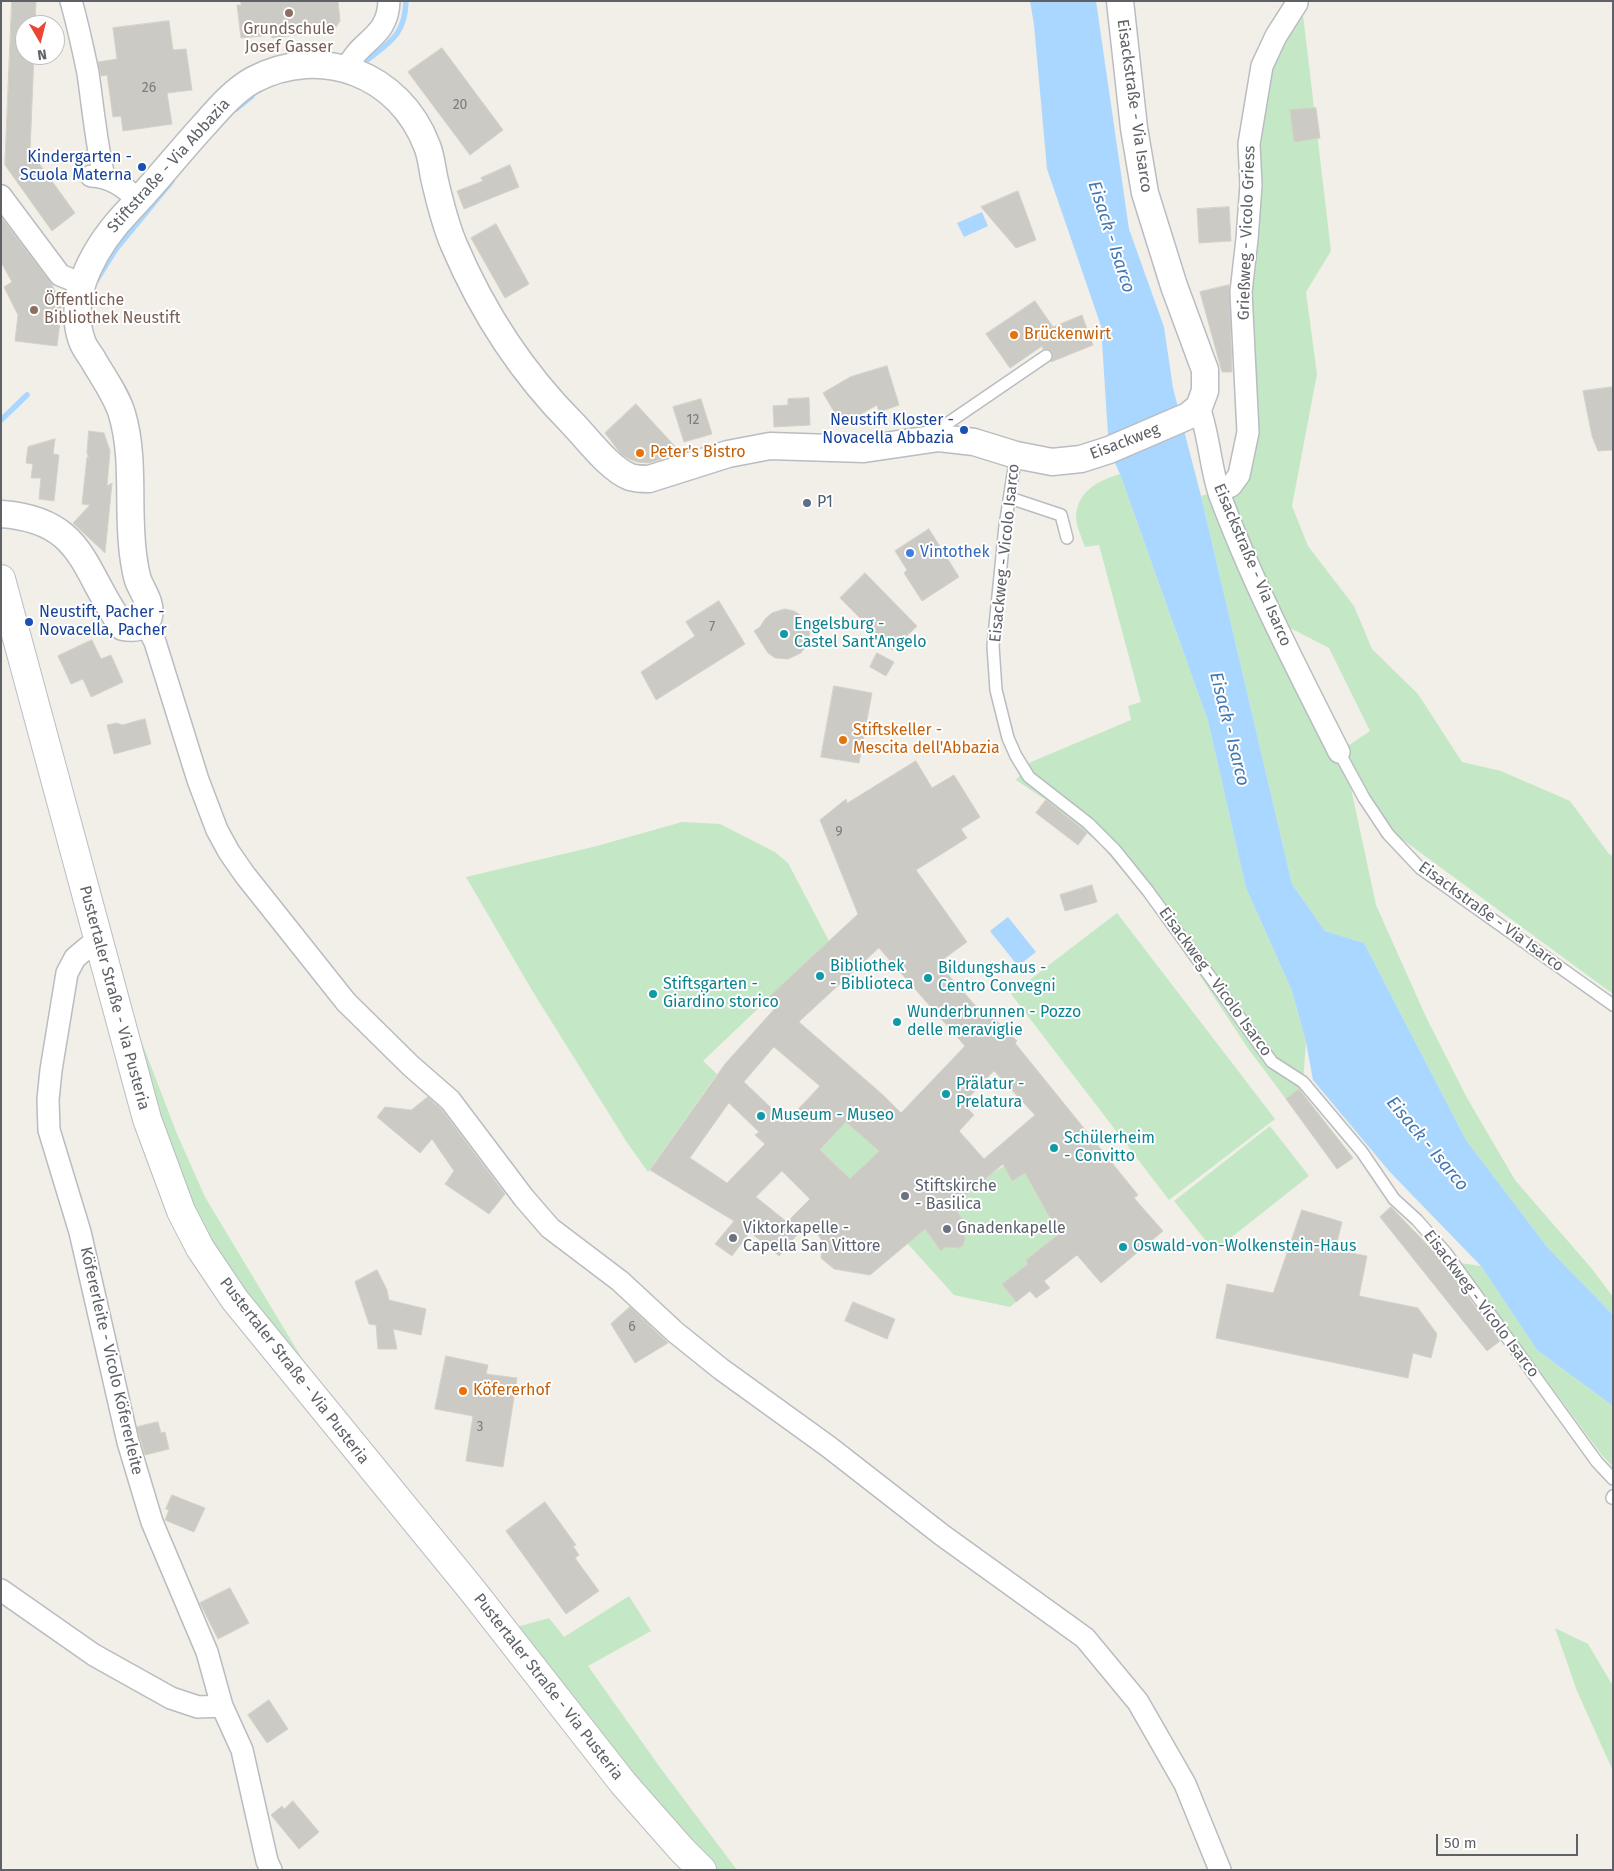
<!DOCTYPE html>
<meta charset="utf-8">
<style>
body{margin:0}
#map{position:relative;width:1614px;height:1871px;overflow:hidden;background:#f1efe7;font-family:"Fira Sans",sans-serif}
canvas{display:block}
.frame{position:absolute;inset:0;border:2px solid #5e6267;pointer-events:none}
.north{position:absolute;left:15px;top:15px;width:50px;height:50px;box-sizing:border-box;background:#fff;border:1px solid #bfc0c2;border-radius:50%;rotate:172deg;font-size:14px;font-weight:700;line-height:20px;text-align:center;color:#5e6267}
.north::after{content:'';display:block;margin:auto;width:18px;height:22px;background:#e94634;clip-path:polygon(50% 0,100% 100%,50% 72%,0 100%)}
.scale{position:absolute;left:1436px;top:1834px;width:142px;height:22px;box-sizing:border-box;border:2px solid #5e6267;border-top:0;padding-left:6px;font-size:15px;line-height:18px;white-space:nowrap;color:#5e6267;-webkit-text-stroke:4px #fff;paint-order:stroke}
</style>
<div id="map">
<canvas width="1614" height="1871"></canvas>
<div class="frame"></div>
<div class="north">N</div>
<div class="scale">50 m</div>
</div>
<script>
const context = document.querySelector('canvas').getContext('2d');
context.lineJoin = 'round';
function fill(path, color) {
  context.fillStyle = color;
  context.fill(path, 'evenodd');
}
function strokePath(path, color, width, dash) {
  context.strokeStyle = color;
  context.lineWidth = width;
  context.lineCap = dash ? 'butt' : 'round';
  context.setLineDash(dash || []);
  context.stroke(path);
}
function drawText(font, color, halo, rows, align = 'center') {
  context.font = font + ' "Fira Sans",sans-serif';
  context.lineWidth = 4;
  context.setLineDash([]);
  context.textBaseline = 'middle';
  context.strokeStyle = halo;
  context.fillStyle = color;
  for (const [text, x, y, turn = 0] of rows) {
    context.save();
    context.translate(x, y);
    context.rotate((+turn || 0) * Math.PI / 180);
    context.textAlign = isNaN(turn) ? turn : align;
    if (halo) context.strokeText(text, 0, 0);
    context.fillText(text, 0, 0);
    context.restore();
  }
}
fill(new Path2D(`
 M1303,15L1331,251L1306,292L1317,374L1292,506L1308,546L1354,606L1372,649L1418,694L1462,762L1501,771L1570,801L1609,854L1613,856V994L1395,834L1351,788L1376,905L1426,1017L1467,1098L1515,1180L1592,1269L1613,1297V1315L1548,1248L1466,1140L1364,943L1325,931L1292,884L1201,496L1219,491L1239,475L1251,185L1276,36ZM1271,618L1329,648L1370,731L1339,752Z
 M1120,474L1208,721L1246,888L1292,991L1306,1042L1303,1082L1299,1089L1286,1099L1247,1047L1197,971L1143,895L1099,843L1046,800L1016,780L1031,762L1131,720L1128,706L1141,702L1099,545L1085,547C1082,538 1076,526 1076,517C1077,491 1098,481 1120,474Z
 M682,822L720,824L775,852L788,863L829,941L703,1061L717,1074L648,1172L626,1141L533,992L466,877L593,847Z
 M1117,913L1275,1119L1169,1200L1011,994Z
 M105,946L177,1134L205,1197L321,1390L226,1269L190,1204L165,1144Z
 M846,1122L879,1151L850,1179L820,1150Z
 M1270,1126L1309,1176L1214,1251L1174,1201Z
 M1004,1166L1012,1181L1025,1173L1059,1234L1026,1260L1028,1264L1002,1284L1016,1302L1010,1307L954,1295L907,1243L925,1229L941,1251L947,1246L951,1248C961,1250 966,1243 963,1233L969,1228L953,1206L991,1174Z
 M1460,1263L1481,1266L1537,1350L1613,1406V1467L1601,1454Z
 M629,1596L651,1631L588,1666L659,1766L737,1870H714L687,1845L513,1628L549,1618L564,1637Z
 M1555,1628L1588,1644L1613,1686V1771L1577,1691Z`), '#c4e8c5');
fill(new Path2D(`
 M1030,1H1096L1129,229L1164,327L1173,388L1201,496L1292,884L1325,931L1364,943L1466,1140L1548,1248L1613,1315V1406L1537,1350L1481,1266L1389,1171L1313,1080L1306,1042L1292,991L1246,888L1208,721L1120,474L1109,450L1101,326L1047,169L1034,25Z
 M982,212L988,226L964,237L957,223Z
 M1008,917L1036,952L1018,966L990,931Z`), '#a9d7ff');
strokePath(new Path2D(`
 M362,64C388,43 405,37 406,1
 M236,109L252,96
 M96,281L116,249L172,181
 M1,420L27,395`), '#a9d7ff', 5.5);
const building = new Path2D(`
 M12,1H36L35,25H25V55H34L30,151L75,213L52,231L5,165Z
 M241,1H338L340,21L334,30L272,38L271,35L241,38L237,5H241Z
 M169,21L173,50L186,49L192,90L167,93L172,124L123,131L121,116L113,117L107,75L101,76L98,62L117,59L113,28Z
 M442,48L503,130L470,155L408,72Z
 M1316,108L1320,138L1294,142L1290,110Z
 M510,165L519,187L464,209L457,191L483,181L481,178Z
 M1018,191L1036,240L1016,248L981,207Z
 M1229,207L1231,241L1199,243L1197,209Z
 M1,217L51,283L62,305L57,346L15,341L18,315L4,287L12,282L1,262Z
 M496,224L529,284L505,298L471,238Z
 M1229,285L1232,372H1222L1200,292Z
 M1035,301L1053,327L1082,315L1093,345L1051,362L1053,356L1052,352L1049,349H1043L1042,346L1010,368L986,334Z
 M887,366L899,405L879,412L877,405L842,425L823,393L850,377Z
 M1613,387V450L1598,451L1592,436L1583,391Z
 M809,398L810,425L774,427L773,406L788,405V399Z
 M701,399L712,434L684,442L673,407Z
 M636,404L681,453L649,463L637,462L629,459L621,454L605,433Z
 M89,431L104,433L110,451L107,486L112,483L105,553L73,523L90,505L82,504L87,457L89,458L87,453Z
 M55,439L53,454L59,455L54,501L39,499L41,478H31L33,464L26,463L28,447Z
 M929,529L959,577L922,601L904,573L907,570L895,551Z
 M865,573L917,626L892,650L840,598Z
 M719,601L745,644L656,700L641,672L695,636L686,622Z
 M785,609L794,611L802,616L807,624L810,633L808,642L801,653L788,659L775,658L768,653L754,631L760,627L765,619L772,613Z
 M92,640L101,659L111,655L123,682L91,697L83,679L71,684L58,656Z
 M877,653L894,662L886,676L870,667Z
 M834,686L872,693L859,763L821,757Z
 M145,719L151,744L114,754L107,725L117,723L122,725Z
 M916,761L932,788L954,775L980,817L961,829L967,838L916,870L967,942L938,963L981,1012L985,1009L1017,1041L1015,1043L1138,1195L1134,1198L1163,1231L1101,1283L1077,1255L1044,1281L1050,1288L1036,1298L1030,1291L1016,1302L1002,1284L1028,1264L1026,1260L1059,1234L1025,1173L1012,1181L1003,1164L953,1206L969,1228L963,1233L965,1239L963,1245L959,1248L945,1247L941,1251L925,1229L870,1275L834,1269L821,1258L823,1243L819,1236L807,1223L779,1256L750,1232L732,1256L715,1244L734,1221L650,1170L725,1064L777,1006L769,997L858,914L820,820L846,799L847,803ZM879,948L965,1046L901,1113L883,1095L799,1022ZM774,1047L820,1086L786,1122L744,1082ZM994,1071L1035,1115L984,1159L959,1131L974,1115L963,1104ZM729,1103L759,1132L755,1135L765,1144L727,1183L690,1158ZM846,1122L879,1151L850,1179L820,1150ZM782,1171L810,1199L787,1222L756,1197Z
 M1046,800L1087,833L1078,845L1036,813Z
 M1092,885L1097,902L1065,911L1060,895Z
 M1299,1089L1353,1158L1337,1169L1286,1099Z
 M428,1097L441,1109L505,1194L489,1214L445,1184L454,1171L432,1139L420,1153L377,1117L385,1107L411,1110Z
 M1391,1207L1440,1258L1500,1341L1487,1351L1380,1217Z
 M1302,1210L1342,1222L1335,1250L1367,1256L1359,1296L1418,1308L1437,1334L1431,1358L1413,1353L1408,1378L1216,1338L1227,1284L1273,1293Z
 M377,1270L387,1290L389,1300L426,1309L421,1335L393,1329L397,1349H378L376,1325L369,1324L355,1282Z
 M853,1302L895,1319L887,1339L845,1321Z
 M630,1307L668,1343L635,1363L611,1324Z
 M446,1356L488,1365L486,1374L517,1378L503,1467L466,1461L473,1416L435,1409Z
 M158,1422L161,1433L165,1432L169,1449L145,1455L137,1427Z
 M172,1495L205,1508L194,1532L165,1520L169,1510L166,1509Z
 M545,1502L576,1545L573,1546L579,1555L575,1558L599,1591L566,1614L506,1531Z
 M230,1588L249,1623L218,1639L200,1603Z
 M269,1700L288,1729L267,1743L248,1715Z
 M293,1801L319,1832L299,1849L271,1815L282,1806L284,1809Z`);
fill(building, '#cccac4');
strokePath(building, '#d5d1c5', 1);
const service = new Path2D(`
 M939,438L945,425L1046,356
 M1016,455L1005,526L993,646L996,690L1008,738L1016,756L1029,777L1088,823L1115,850L1148,891L1272,1062L1303,1082L1362,1152L1394,1199L1417,1220L1446,1253L1597,1462L1613,1479
 M1010,498L1061,515L1067,538
 M1339,752L1364,798L1388,834L1420,868L1613,1005
 M1612,1498L1613,1496`);
const minor = new Path2D(`
 M71,1C78,25 83,49 88,73C93,108 96,142 104,177
 M347,68C360,39 388,38 389,1
 M91,176C112,177 124,187 139,200
 M1,196L60,275L82,284
 M1199,407C1209,435 1210,465 1219,493C1252,582 1296,667 1339,752
 M1219,491L1231,486L1239,475L1248,432L1241,292L1247,239L1251,185L1249,144L1262,66L1276,36L1297,3
 M143,625L149,630L155,642L198,780L217,830L229,852L245,875L346,1002L411,1066L450,1100L524,1198L550,1228L620,1281L675,1332L721,1369L829,1447L942,1535L1085,1638L1138,1702L1185,1784L1220,1870
 M98,941L88,947L75,958L67,973L51,1070L48,1100L49,1130L80,1232L128,1442L152,1522L207,1652L222,1706L242,1750L267,1861L271,1870
 M1,1590L94,1655L171,1698L198,1707L222,1706`);
const tertiary = new Path2D(`
 M1,514C86,520 82,572 123,627C134,629 146,628 149,616C152,603 142,591 138,580C136,574 135,567 134,561C126,513 136,461 122,414C116,394 102,376 92,358C88,352 84,347 82,341C65,294 98,242 130,209C156,182 180,151 206,123C220,107 235,90 253,80C321,44 400,74 427,146C431,155 432,167 434,177C439,199 445,224 454,245C482,311 523,374 574,425C589,441 610,469 630,477C637,479 643,479 649,479L728,454L770,446L864,449L939,438L974,442L1016,455L1052,462L1081,459L1109,450L1188,416L1199,407L1205,391V370L1174,286L1145,193L1134,128L1120,1`);
const secondary = new Path2D(`
 M1,579L147,1119L181,1211L200,1248L235,1300L472,1590L623,1783L682,1850L702,1870`);
strokePath(service, '#b9bcc0', 14);
strokePath(minor, '#b9bcc0', 24);
strokePath(tertiary, '#b9bcc0', 29);
strokePath(secondary, '#babdc2', 30);
strokePath(service, '#fff', 11);
strokePath(minor, '#fff', 21);
strokePath(tertiary, '#fff', 26);
strokePath(secondary, '#fff', 28);
for (const [x, y, r, color] of [
 [289,13,5,"#8d6e63"],
 [142,167,5,"#1a4fb4"],
 [34,310,5,"#8d6e63"],
 [1014,335,5,"#e8710a"],
 [964,430,5,"#1a4fb4"],
 [640,453,5,"#e8710a"],
 [807,503,5,"#5c6f8a"],
 [910,553,5,"#3f7fe0"],
 [29,622,5,"#1a4fb4"],
 [784,634,5,"#0f9aa8"],
 [843,740,5,"#e8710a"],
 [820,976,5,"#0f9aa8"],
 [928,978,5,"#0f9aa8"],
 [653,994,5,"#0f9aa8"],
 [897,1022,5,"#0f9aa8"],
 [946,1094,5,"#0f9aa8"],
 [761,1116,5,"#0f9aa8"],
 [1054,1148,5,"#0f9aa8"],
 [905,1196,5,"#6b7280"],
 [947,1229,5,"#6b7280"],
 [733,1238,5,"#6b7280"],
 [1123,1247,5,"#0f9aa8"],
 [463,1391,5,"#e8710a"]
]) {
  const dot = new Path2D();
  dot.arc(x, y, r, 0, 2 * Math.PI);
  context.fillStyle = color;
  context.fill(dot);
  strokePath(dot, '#fff', 2);
}
drawText('14px', '#7a7c7e', null, [
 ["26",149,88],
 ["20",460,105],
 ["12",693,420],
 ["7",712,627],
 ["9",839,832],
 ["6",632,1327],
 ["3",480,1427]
]);
drawText('16px', '#785e54', '#fff', [
 ["Grundschule",289,30],
 ["Josef Gasser",289,48],
 ["Öffentliche",44,301,"left"],
 ["Bibliothek Neustift",44,319,"left"]
]);
drawText('16px', '#5e6267', '#fff', [
 ["Eisackstraße - Via Isarco",1134,106,82],
 ["Stiftstraße - Via Abbazia",169,166,-48],
 ["Grießweg - Vicolo Griess",1247,233,-88],
 ["Eisackweg",1125,442,-21],
 ["Eisackweg - Vicolo Isarco",1005,553,-84],
 ["Eisackstraße - Via Isarco",1252,565,67],
 ["Eisackstraße - Via Isarco",1491,917,36],
 ["Eisackweg - Vicolo Isarco",1215,982,54],
 ["Pustertaler Straße - Via Pusteria",114,998,75],
 ["Eisackweg - Vicolo Isarco",1481,1304,53],
 ["Köfererleite - Vicolo Köfererleite",111,1361,77],
 ["Pustertaler Straße - Via Pusteria",294,1371,52],
 ["Pustertaler Straße - Via Pusteria",548,1687,52]
]);
drawText('16px', '#164399', '#fff', [
 ["Kindergarten -",132,158],
 ["Scuola Materna",132,176],
 ["Neustift Kloster -",954,421],
 ["Novacella Abbazia",954,439],
 ["Neustift, Pacher -",39,613,"left"],
 ["Novacella, Pacher",39,631,"left"]
], 'right');
drawText('16px', '#c56008', '#fff', [
 ["Brückenwirt",1024,335],
 ["Peter's Bistro",650,453],
 ["Stiftskeller -",853,731],
 ["Mescita dell'Abbazia",853,749],
 ["Köfererhof",473,1391]
], 'left');
drawText('16px', '#4e5e75', '#fff', [
 ["P1",817,503]
], 'left');
drawText('16px', '#366cbe', '#fff', [
 ["Vintothek",920,553]
], 'left');
drawText('16px', '#0d838f', '#fff', [
 ["Engelsburg -",794,625],
 ["Castel Sant'Angelo",794,643],
 ["Bibliothek",830,967],
 ["- Biblioteca",830,985],
 ["Bildungshaus -",938,969],
 ["Centro Convegni",938,987],
 ["Stiftsgarten -",663,985],
 ["Giardino storico",663,1003],
 ["Wunderbrunnen - Pozzo",907,1013],
 ["delle meraviglie",907,1031],
 ["Prälatur -",956,1085],
 ["Prelatura",956,1103],
 ["Museum - Museo",771,1116],
 ["Schülerheim",1064,1139],
 ["- Convitto",1064,1157],
 ["Oswald-von-Wolkenstein-Haus",1133,1247]
], 'left');
drawText('16px', '#5b616d', '#fff', [
 ["Stiftskirche",915,1187],
 ["- Basilica",915,1205],
 ["Viktorkapelle -",743,1229],
 ["Capella San Vittore",743,1247],
 ["Gnadenkapelle",957,1229]
], 'left');
drawText('italic 18px', '#4378b2', '#fff', [
 ["Eisack - Isarco",1111,237,72],
 ["Eisack - Isarco",1229,729,76],
 ["Eisack - Isarco",1427,1144,50]
]);
</script>
